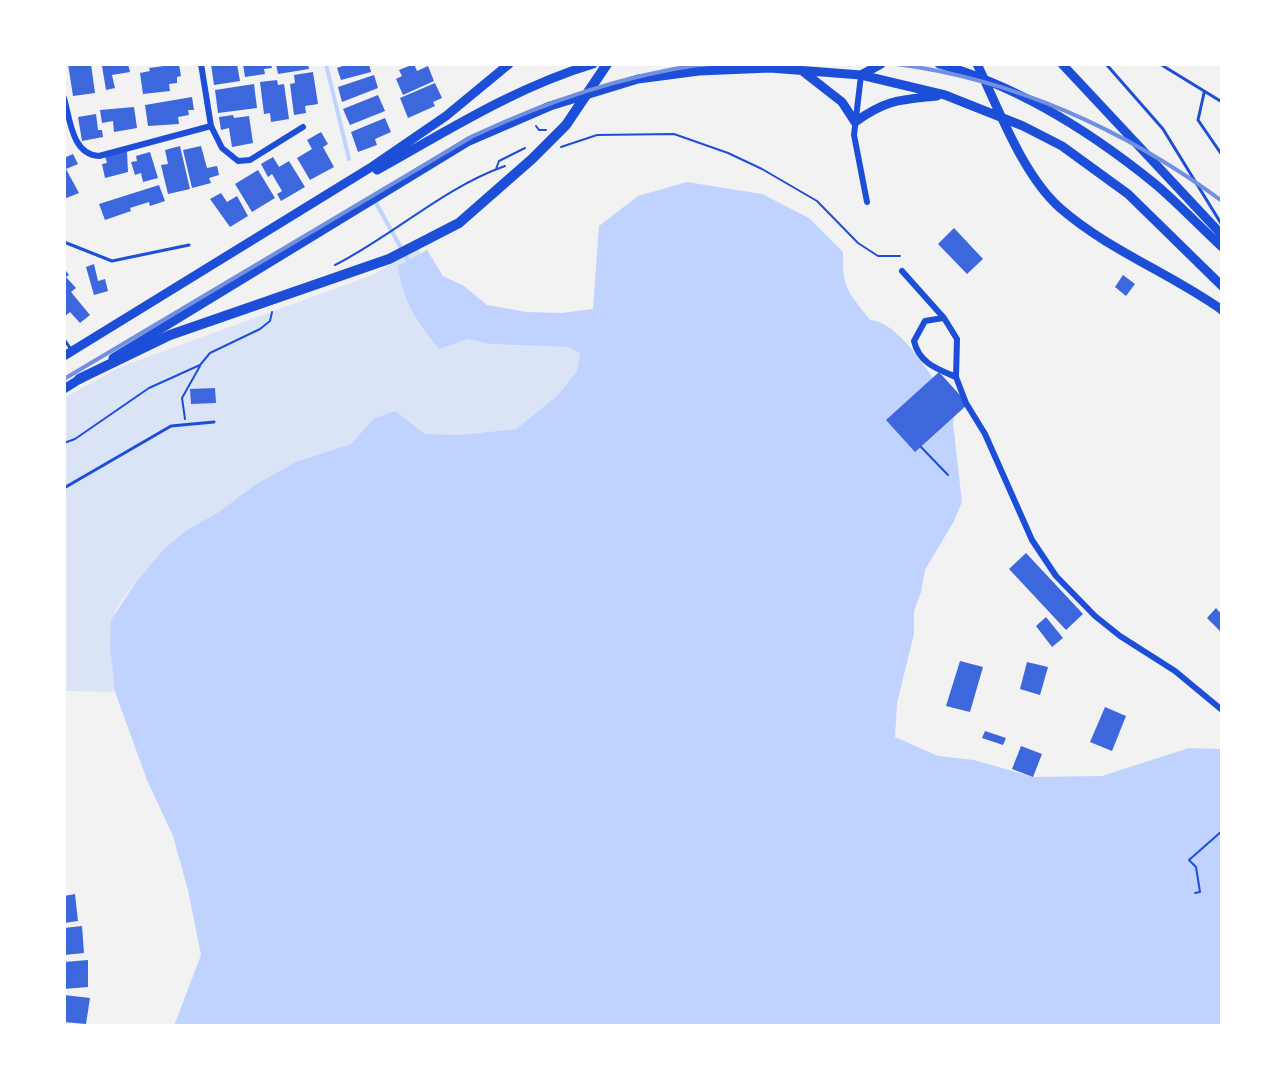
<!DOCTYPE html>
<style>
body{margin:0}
#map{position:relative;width:1286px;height:1090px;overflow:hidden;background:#f2f2f2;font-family:"PT Sans",sans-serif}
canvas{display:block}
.frame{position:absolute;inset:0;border:66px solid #fff;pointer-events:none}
</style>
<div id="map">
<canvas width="1286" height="1090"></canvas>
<div class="frame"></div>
</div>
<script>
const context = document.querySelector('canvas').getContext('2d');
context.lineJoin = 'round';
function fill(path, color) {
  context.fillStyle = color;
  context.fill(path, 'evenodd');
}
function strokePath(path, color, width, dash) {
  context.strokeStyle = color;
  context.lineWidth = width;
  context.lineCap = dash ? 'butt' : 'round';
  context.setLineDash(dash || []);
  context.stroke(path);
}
fill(new Path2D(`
 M418,248L467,339L489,344L568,347L580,352L577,371L558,395L516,429L459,435L424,434L373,419L351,444L187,530C168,546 116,597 112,622C108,641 114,672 115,692L64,691V398L120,367L372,275Z`), '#dbe4f7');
fill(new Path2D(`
 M687,182L762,194L809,218L843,252C842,289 848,291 870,320C902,322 936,385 955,410L953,423L962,502L954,521L925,570L921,592L914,611V634L897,703L895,737L938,756L974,760L1033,777L1102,776L1189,748L1222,749V1026H174L201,955L188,890L173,836L147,780L115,692L110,646L111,620L136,582L164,549L187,530L219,512L255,485L296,462L351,444L373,419L395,411L425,434L459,435L516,429L558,395L577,371L580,353L568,347L489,344L467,339L439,349C416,320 403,302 398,266L427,250L443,276L464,286L487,305L527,312L561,313L593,309L599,226L638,196Z`), '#bfd3fe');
strokePath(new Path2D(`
 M326,64L349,159
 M376,203L410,264`), '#bfd3fe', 4);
fill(new Path2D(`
 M68,64H91L95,93L73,96Z
 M106,64H128L130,72L112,75L115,88L106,90L102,66Z
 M179,64L181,76L177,77V83L169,84L170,91L143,94L140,73L150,71L149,68Z
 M211,64H237L240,81L214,85Z
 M243,64H271L272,68L264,69L265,74L245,77Z
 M276,64H308L309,69L278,74Z
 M369,64L371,72L341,80L337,68L348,64Z
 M414,64L417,71L428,66L434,81L403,95L396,79L402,76L399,70Z
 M313,72L318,104L305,106L306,113L294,115L290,84L295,83L294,75Z
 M374,75L378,88L342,102L338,87Z
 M277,80L278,85L284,84L289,119L271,122L270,113L264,114L260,82Z
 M435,83L442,98L433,102L435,106L408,118L400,98Z
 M254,84L257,108L218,113L215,90Z
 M378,95L385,111L350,125L343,109Z
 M192,97L194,110H188L189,115L178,117L179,124L148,126L145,105Z
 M134,107L137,128L114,132L113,121L102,123L100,110Z
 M96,114L98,130H102L103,137L82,141L78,117Z
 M233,115L234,118L249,116L253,143L232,147L229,128L221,130L219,117Z
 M385,118L391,132L375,139L377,145L358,152L351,132Z
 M321,132L328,144L323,147L334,167L310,180L297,158L312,149L307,140Z
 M180,146L190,189L168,194L161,165L168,164L165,150Z
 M201,146L207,168L217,166L219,175L209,178L211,183L192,188L183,150Z
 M127,151L128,172L105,178L102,164L107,163L105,156Z
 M150,152L158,178L143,182L141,173L135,175L131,162L137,161L136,156Z
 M73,154L78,164L66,169L79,193L64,199V158Z
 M273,157L279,167L289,161L305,187L281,201L277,194L282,191L272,174L268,177L261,164Z
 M258,170L275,198L252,212L235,184Z
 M159,185L165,201L150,206L149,202L130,208L131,211L105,220L99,204Z
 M221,193L227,202L237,196L248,216L230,227L210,199Z
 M954,228L983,259L967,274L938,244Z
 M94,264L98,281L105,279L108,291L94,295L86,267Z
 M64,268L69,275L66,277L76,288L71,292L90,315L80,323L70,312L64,317Z
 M1123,275L1135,284L1126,296L1115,287Z
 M939,372L968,404L915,452L886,420Z
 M215,388L216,403L191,404L190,389Z
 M1026,553L1083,614L1066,630L1009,569Z
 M1216,608L1222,615V633L1207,618Z
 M1046,617L1063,638L1052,647L1036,626Z
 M960,661L983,667L970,712L946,706Z
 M1027,662L1048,667L1040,695L1020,689Z
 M1105,707L1126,716L1112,751L1090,742Z
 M985,731L1006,738L1003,745L982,738Z
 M1021,746L1042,754L1033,777L1012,769Z
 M75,894L78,921L64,923V896Z
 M82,926L84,953L64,955V928Z
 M88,960V987L64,989V962Z
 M64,995L90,998L86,1024L64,1022Z`), '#3d67dc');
strokePath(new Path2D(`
 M536,126L539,130H546
 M561,147L597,135L674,134L728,153L762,169L817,201L858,243L878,256H900
 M496,169L499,161L525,148
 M335,265C394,235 443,188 505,166
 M185,419L182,398L200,366
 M64,443L75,439L149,388L200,365L210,353L260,329L270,321L272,312
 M921,447L948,475
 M1195,893L1200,892L1196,867L1189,860L1222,831`), '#1d4ed8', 2);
strokePath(new Path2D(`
 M1106,64L1163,129L1222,225
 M1160,64L1222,102
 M1204,93L1198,120L1222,155
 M64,242L112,261L189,245
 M64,339L70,348
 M64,488L171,426L214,422`), '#1d4ed8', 3);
strokePath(new Path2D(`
 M201,64L211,126L222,148L238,161L250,160L303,127
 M861,75L854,135L867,202
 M64,98C70,119 72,155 99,156L211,126
 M902,271L944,318L957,339L956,377L966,403L985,434L1032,540L1056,576L1095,616L1120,636L1175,671L1222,710
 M943,318L925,321L914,341C919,363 937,369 956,377`), '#1d4ed8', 6);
strokePath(new Path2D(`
 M939,64C1019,86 1091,132 1154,183C1178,203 1199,226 1222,247
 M977,64C999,109 1022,174 1060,208C1108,250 1170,273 1222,310
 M1062,64L1222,235
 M801,70L842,102L855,122C887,99 900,100 937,96
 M861,75L881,64
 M377,170C447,131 516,87 593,64
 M64,356L373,166L446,116L509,64
 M113,358L469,141L550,106L638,79L699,71L770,68L861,75L945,95L1023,126L1062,146L1128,194L1222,286
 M64,389L83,377`), '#1d4ed8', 9);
strokePath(new Path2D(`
 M79,379L170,335L389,259L459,223L532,159L566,125L607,64`), '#1d4ed8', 10);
strokePath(new Path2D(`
 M896,64C1014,79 1127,131 1222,201
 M64,379L473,136C548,101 621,76 704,64`), '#7290e2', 4);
</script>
